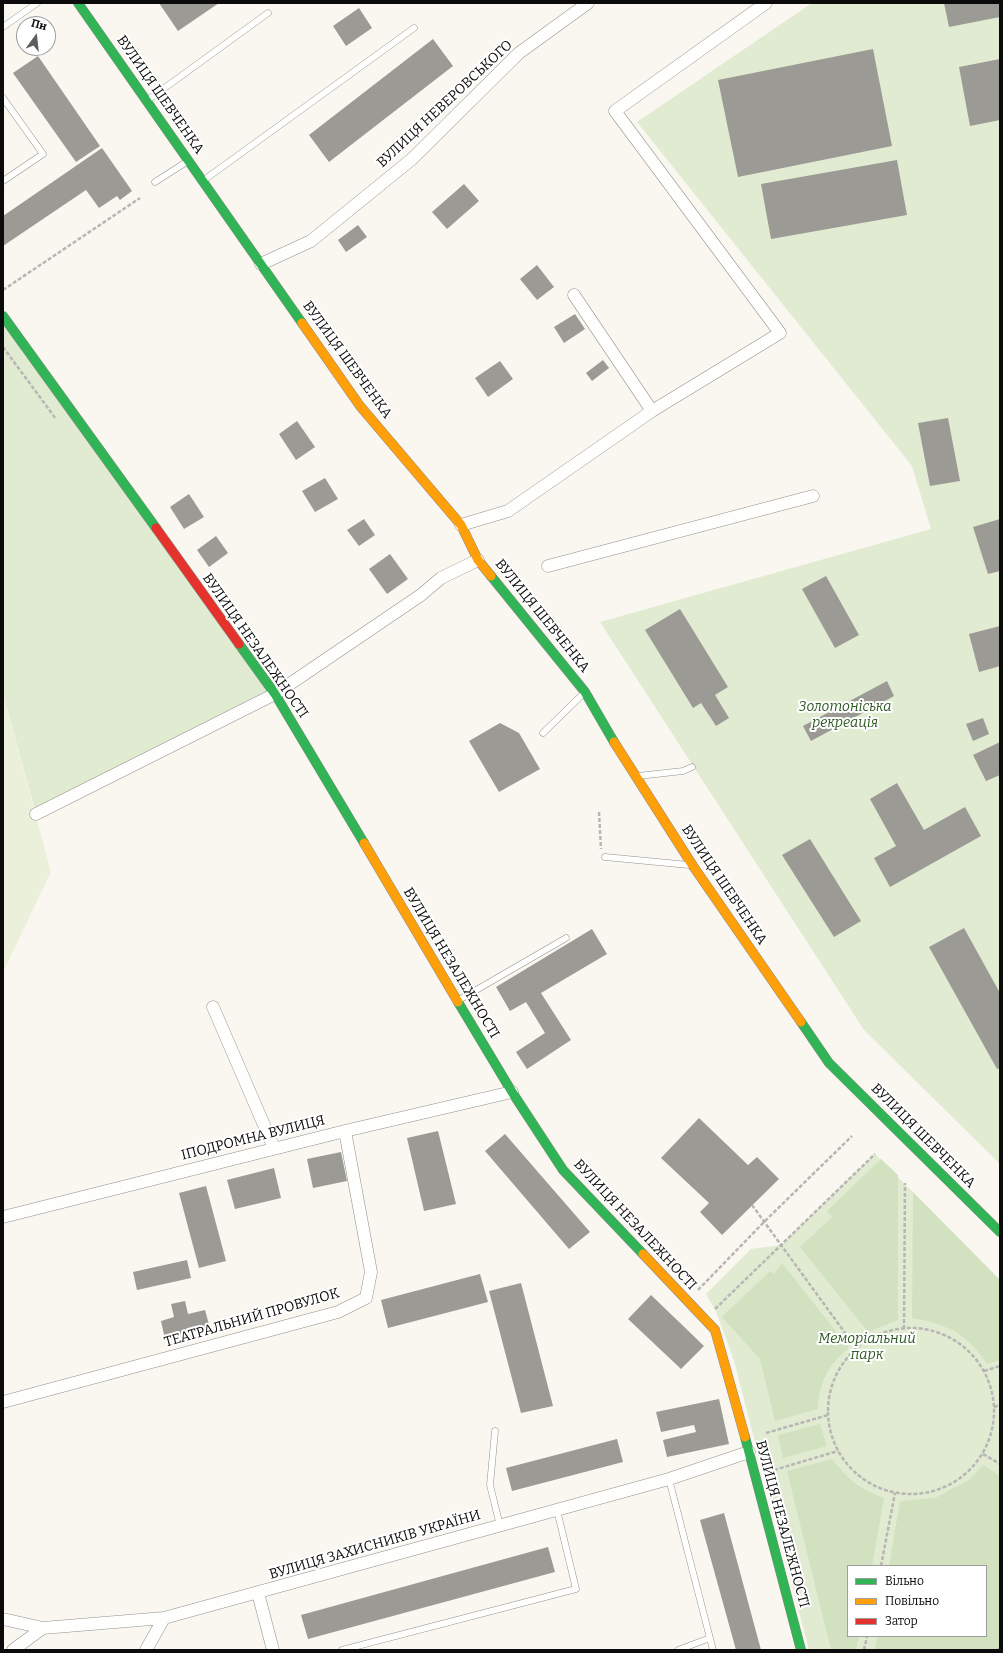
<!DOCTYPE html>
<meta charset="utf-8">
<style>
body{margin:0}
#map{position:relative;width:1003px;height:1653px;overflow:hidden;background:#f9f7ef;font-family:Bitter,serif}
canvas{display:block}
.frame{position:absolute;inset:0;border:4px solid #0b0b0b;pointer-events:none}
.legend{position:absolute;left:847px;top:1565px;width:140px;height:72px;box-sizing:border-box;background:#fff;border:1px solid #9d9d9d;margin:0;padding:5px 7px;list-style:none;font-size:12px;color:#0b0b0b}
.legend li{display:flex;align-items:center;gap:8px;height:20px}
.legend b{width:20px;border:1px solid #9d9d9d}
.north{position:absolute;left:16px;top:16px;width:40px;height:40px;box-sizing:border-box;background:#fff;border:1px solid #9d9d9d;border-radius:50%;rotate:15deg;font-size:11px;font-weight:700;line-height:16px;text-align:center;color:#0b0b0b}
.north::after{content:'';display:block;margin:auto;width:14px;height:18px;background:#5e5e5b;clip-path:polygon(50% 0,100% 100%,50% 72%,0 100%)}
</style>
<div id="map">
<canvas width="1003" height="1653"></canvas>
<div class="frame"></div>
<ul class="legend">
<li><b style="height:5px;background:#30b455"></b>Вільно</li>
<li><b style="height:5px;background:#ff9f0a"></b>Повільно</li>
<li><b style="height:5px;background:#e5322d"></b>Затор</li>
</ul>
<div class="north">Пн</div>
</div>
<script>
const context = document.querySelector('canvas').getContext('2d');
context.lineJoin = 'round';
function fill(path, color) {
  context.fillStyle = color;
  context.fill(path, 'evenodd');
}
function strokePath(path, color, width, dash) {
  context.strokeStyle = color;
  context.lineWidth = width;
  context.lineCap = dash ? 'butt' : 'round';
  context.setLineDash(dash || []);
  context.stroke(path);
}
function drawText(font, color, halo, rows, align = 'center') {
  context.font = font + ' Bitter,serif';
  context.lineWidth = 4;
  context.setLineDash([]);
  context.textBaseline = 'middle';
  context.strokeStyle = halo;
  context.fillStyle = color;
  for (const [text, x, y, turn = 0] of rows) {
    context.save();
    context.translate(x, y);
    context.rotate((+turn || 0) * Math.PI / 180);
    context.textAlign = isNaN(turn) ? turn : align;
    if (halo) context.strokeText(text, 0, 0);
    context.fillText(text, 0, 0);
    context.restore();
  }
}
fill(new Path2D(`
 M812,3H1000V1164L864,1030L600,622L931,529L912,466L637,122Z
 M3,321L275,694L36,814L3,694Z
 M875,1154L1000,1280V1650H809L734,1361L716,1311L706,1294L751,1249L781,1245ZM848,1566H986V1636H848Z`), '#e1ebd1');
fill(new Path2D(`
 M881,1159L898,1175V1320L868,1332L800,1247L832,1217L827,1211Z
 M913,1192L1000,1280V1360L987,1364C966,1333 949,1325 912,1318Z
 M782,1263L849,1348C828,1365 819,1382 818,1409L775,1421L760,1359L722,1317L770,1271L774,1274Z
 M820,1424L827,1446L783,1458L778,1435Z
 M832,1459C849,1480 859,1489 884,1498L872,1566H848V1636H859L856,1650H831L787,1471Z
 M983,1465L1000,1476V1650H875L877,1636H986V1566H889L900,1501L935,1498L969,1480Z`), '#d2e2c1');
fill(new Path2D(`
 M3,694L51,872L3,972Z`), '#ebf0db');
fill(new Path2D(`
 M159,3H219L178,31Z
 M944,3H1000V17L949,27Z
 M359,8L372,28L346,46L333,26Z
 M433,39L453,66L329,162L309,135Z
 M873,49L892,146L738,177L718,80Z
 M38,56L100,146L76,162L13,73Z
 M1000,59V120L970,126L959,67Z
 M102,148L132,191L120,200L117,196L99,208L86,190L3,246V216Z
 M897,160L907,215L771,239L761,184Z
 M464,184L479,201L447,229L432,212Z
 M358,225L367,237L346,252L338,240Z
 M537,265L554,287L537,300L520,279Z
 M575,314L585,329L564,343L554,327Z
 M603,360L609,368L592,381L586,373Z
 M500,361L513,379L488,397L475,378Z
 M948,418L960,481L930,486L918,423Z
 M297,421L315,447L296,460L279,434Z
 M325,478L338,499L315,512L302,491Z
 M189,494L204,517L184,529L170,507Z
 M364,519L375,535L359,546L347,530Z
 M1000,519V571L988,574L973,527Z
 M216,536L228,553L209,567L197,550Z
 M390,554L408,579L387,594L369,569Z
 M826,576L859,635L835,648L802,589Z
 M680,609L728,687L715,695L729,718L716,726L701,703L693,708L645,630Z
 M1000,626V666L979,672L969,634Z
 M887,681L894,696L811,741L803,726Z
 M983,718L989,734L973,741L966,724Z
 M500,723L519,733L540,769L499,792L469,741Z
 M1000,742V775L986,781L973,755Z
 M897,783L924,830L965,807L981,836L890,887L874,858L896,846L870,799Z
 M810,839L861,921L834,937L782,855Z
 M964,928L1000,993V1068L997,1069L929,947Z
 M592,929L607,954L541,993L571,1040L527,1069L516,1052L545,1033L526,1002L510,1011L496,987Z
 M699,1118L748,1165L757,1157L779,1179L722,1235L700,1212L709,1203L661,1158Z
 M438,1131L456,1204L424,1211L407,1138Z
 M505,1134L590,1232L569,1249L485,1151Z
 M341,1152L347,1181L313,1188L307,1159Z
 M274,1168L281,1198L235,1209L227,1180Z
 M206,1186L226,1261L199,1268L179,1193Z
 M187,1260L191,1278L137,1290L133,1272Z
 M480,1274L488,1302L388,1328L381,1300Z
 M521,1283L553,1406L521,1413L489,1291Z
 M651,1295L704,1346L681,1369L628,1319Z
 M185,1301L188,1314L205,1310L210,1328L165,1339L161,1321L174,1317L171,1304Z
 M719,1399L729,1444L667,1457L663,1440L696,1432L694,1425L661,1432L656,1412Z
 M617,1439L623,1462L512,1491L506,1468Z
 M724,1513L761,1650H736L700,1520Z
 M548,1547L555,1572L308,1639L301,1615Z`), '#9c9a95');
const lane = new Path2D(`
 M3,27L37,3
 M3,98L43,154L3,181
 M148,100L268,13
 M204,180L414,28
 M155,182L188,161
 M543,733L585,692
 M638,776L683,771L692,767
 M605,857L689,865
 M459,1000L566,938
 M495,1431L490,1485L500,1526
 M669,1479L713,1650
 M342,1650L576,1589L557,1510
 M678,1650L710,1638`);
const street = new Path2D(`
 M261,264L311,241L412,159L519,53L588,3
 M574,295L652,411
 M461,525L508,511L652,411L780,333L615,111L766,3
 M548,566L813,496
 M36,814L275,694L421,595L441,578L478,560
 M213,1007L274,1148
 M3,1217L345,1131L512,1092
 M3,1402L338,1312L366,1298L371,1272L345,1131
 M258,1593L273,1650
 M3,1619L43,1628L164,1618L669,1479L749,1452
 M13,1650L43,1628
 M146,1650L164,1618`);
const fast = new Path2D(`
 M78,3L302,323
 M3,316L156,528
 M491,576L585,692L614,742
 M239,644L275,694L364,843
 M458,1002L512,1092L563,1170L643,1254
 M801,1022L829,1063L1000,1232
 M745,1437L801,1650`);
const slow = new Path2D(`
 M302,323L360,406L461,525L478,560L491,576
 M614,742L693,866L801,1022
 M364,843L458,1002
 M643,1254L715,1330L745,1437`);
const jam = new Path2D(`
 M156,528L239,644`);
strokePath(lane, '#92918e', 7);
strokePath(street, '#92918e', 13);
strokePath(fast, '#898884', 10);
strokePath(slow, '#898884', 10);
strokePath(jam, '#898884', 10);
strokePath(new Path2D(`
 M3,290L140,198
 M3,347L56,419
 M599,812L601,849
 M752,1205L856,1348
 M698,1290L764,1222L852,1136
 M715,1309L875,1154
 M828 1411a83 83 0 1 1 166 0a83 83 0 1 1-166 0Z
 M904,1329L905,1183
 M984,1371L1000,1366
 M994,1407L1000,1405
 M766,1433L828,1415
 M983,1454L1000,1464
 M774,1470L838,1451
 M881,1566L895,1493
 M864,1650L867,1636
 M997,1650L1000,1648`), '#b7b6b5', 2.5, [4, 2]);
strokePath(lane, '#fefefd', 6);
strokePath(street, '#fefefd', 12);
strokePath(fast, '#30b455', 9);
strokePath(slow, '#ff9f0a', 9);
strokePath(jam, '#e5322d', 9);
drawText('14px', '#0b0b0b', '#fff', [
 ["ВУЛИЦЯ ШЕВЧЕНКА",160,95,55],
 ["ВУЛИЦЯ НЕВЕРОВСЬКОГО",445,104,-43],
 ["ВУЛИЦЯ ШЕВЧЕНКА",347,360,54],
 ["ВУЛИЦЯ ШЕВЧЕНКА",542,616,51],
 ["ВУЛИЦЯ НЕЗАЛЕЖНОСТІ",255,646,55],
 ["ВУЛИЦЯ ШЕВЧЕНКА",724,885,56],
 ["ВУЛИЦЯ НЕЗАЛЕЖНОСТІ",451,963,59],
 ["ВУЛИЦЯ ШЕВЧЕНКА",923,1136,45],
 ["ІПОДРОМНА ВУЛИЦЯ",253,1138,-14],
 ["ВУЛИЦЯ НЕЗАЛЕЖНОСТІ",635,1225,47],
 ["ТЕАТРАЛЬНИЙ ПРОВУЛОК",252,1318,-16],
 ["ВУЛИЦЯ НЕЗАЛЕЖНОСТІ",782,1524,75],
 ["ВУЛИЦЯ ЗАХИСНИКІВ УКРАЇНИ",375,1545,-16]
]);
drawText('italic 14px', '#2e5a24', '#fff', [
 ["Золотоніська",845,707],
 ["рекреація",845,723],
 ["Меморіальний",867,1339],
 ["парк",867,1355]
]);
</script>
